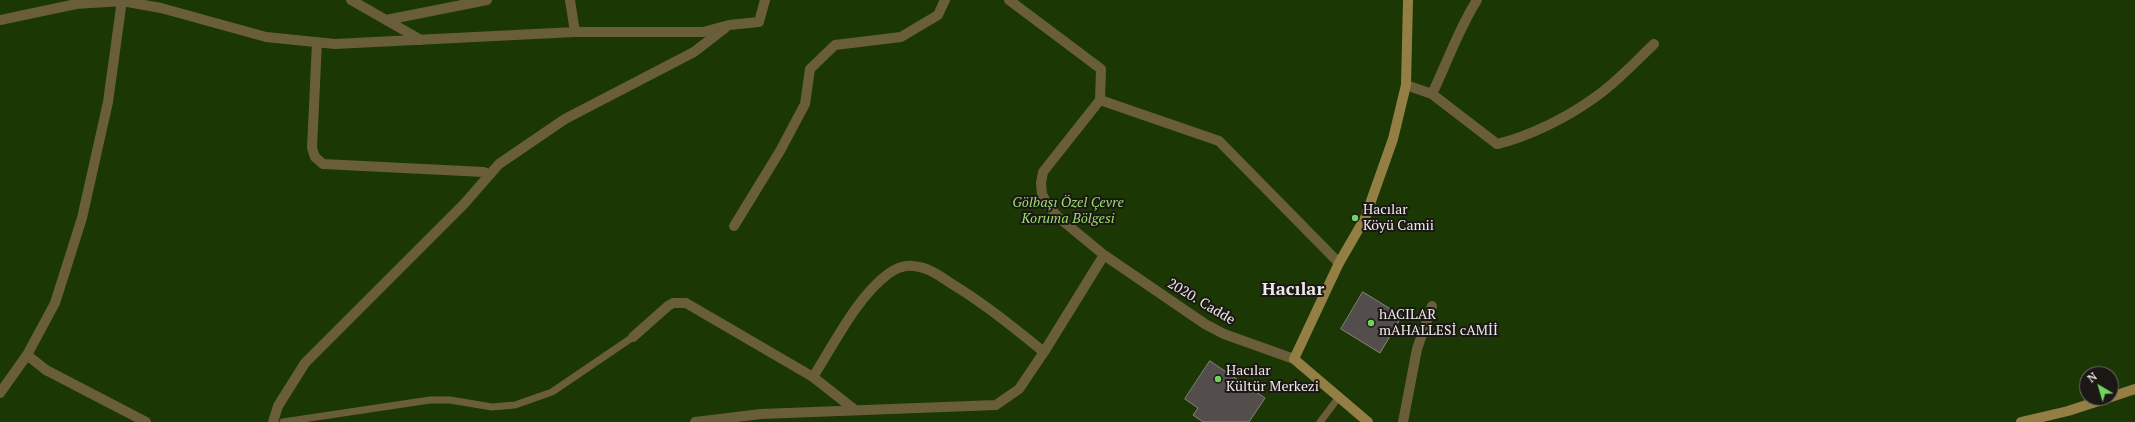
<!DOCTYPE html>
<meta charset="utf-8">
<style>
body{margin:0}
#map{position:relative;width:2135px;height:422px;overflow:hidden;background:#25201e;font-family:"PT Serif",serif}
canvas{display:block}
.north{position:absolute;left:2079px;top:366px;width:40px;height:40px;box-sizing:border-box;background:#1b1715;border:1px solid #6f6b69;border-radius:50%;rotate:322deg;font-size:11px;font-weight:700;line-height:16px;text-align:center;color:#ece9e7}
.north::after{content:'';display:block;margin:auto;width:14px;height:18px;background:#72d25d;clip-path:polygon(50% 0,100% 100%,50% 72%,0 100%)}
</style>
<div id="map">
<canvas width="2135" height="422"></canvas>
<div class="north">N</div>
</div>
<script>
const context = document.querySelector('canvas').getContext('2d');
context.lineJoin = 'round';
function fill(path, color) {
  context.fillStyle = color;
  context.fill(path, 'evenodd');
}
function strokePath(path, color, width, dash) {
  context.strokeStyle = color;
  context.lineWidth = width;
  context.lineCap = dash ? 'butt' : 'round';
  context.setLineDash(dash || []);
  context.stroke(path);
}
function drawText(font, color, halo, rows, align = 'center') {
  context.font = font + ' "PT Serif",serif';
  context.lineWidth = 4;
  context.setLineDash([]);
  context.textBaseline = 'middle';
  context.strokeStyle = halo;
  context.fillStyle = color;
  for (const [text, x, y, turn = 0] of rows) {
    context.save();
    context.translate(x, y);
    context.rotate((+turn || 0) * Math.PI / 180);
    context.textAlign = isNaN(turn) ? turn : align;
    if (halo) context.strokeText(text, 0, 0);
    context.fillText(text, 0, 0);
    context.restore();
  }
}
fill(new Path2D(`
 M0,0H2135V422H0ZM2087,374H2111V398H2087Z`), '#1b3703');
const building = new Path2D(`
 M1363,292L1402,316L1380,353L1341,329Z
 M1210,361L1265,398L1249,422H1203L1193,415L1198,408L1185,399Z`);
fill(building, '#534e4b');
strokePath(building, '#87827f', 1);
strokePath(new Path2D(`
 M283,422L430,400H450L492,407L515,405L552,392L633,337
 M1320,422L1339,397`), '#6a5e3a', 7);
strokePath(new Path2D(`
 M351,0L421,40
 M570,0L575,32
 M1009,0L1101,69L1100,100L1043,172L1041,183L1042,194L1047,204L1058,217L1104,255L1205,324L1224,334L1294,359
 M0,20L76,4L122,1L161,8L266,37L335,44L575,32H703L729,25L759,22L765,0
 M386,20L487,0
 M317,42L312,148L315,157L323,164L484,172L489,175
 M1406,85L1432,94L1497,144C1528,137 1568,117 1594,98C1616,83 1635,62 1654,44
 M1432,94C1447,63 1458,30 1477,0
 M1100,100L1219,141L1339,263
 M734,226L780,151L805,104L810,69L835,45L901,37L938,15L945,0
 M633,337L668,306L673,303H686L813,377L855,410
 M27,355L46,370L146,422
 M813,377C834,344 857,297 888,274C895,269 905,265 913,266C928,267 940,276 952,284C985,304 1014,328 1044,352
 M0,393L27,355L55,303L82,218L108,102L122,0
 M273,422L278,406L305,363L464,204L499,164L565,119L694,52L725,28
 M695,422L761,414L996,405L1019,389L1044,352L1104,255
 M1403,422L1417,349L1432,306`), '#6a5e3a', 10);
strokePath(new Path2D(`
 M2111,397L2135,389
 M1368,422L1294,359L1339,263L1365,218L1393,139L1406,85L1408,0
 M2021,422L2068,411L2108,398`), '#937f44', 10);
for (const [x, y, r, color] of [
 [1355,218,4,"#72d25d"],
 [1371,323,4,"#72d25d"],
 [1218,379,4,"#72d25d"]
]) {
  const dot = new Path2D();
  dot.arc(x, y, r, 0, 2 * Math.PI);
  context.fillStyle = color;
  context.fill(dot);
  strokePath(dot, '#1b1715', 1.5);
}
drawText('italic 14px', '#9bdb71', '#1b1715', [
 ["Gölbaşı Özel Çevre",1068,203],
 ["Koruma Bölgesi",1068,219]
]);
drawText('14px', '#ece9e7', '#1b1715', [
 ["Hacılar",1363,210],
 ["Köyü Camii",1363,226],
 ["hACILAR",1379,315],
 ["mAHALLESİ cAMİİ",1379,331],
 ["Hacılar",1226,371],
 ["Kültür Merkezi",1226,387]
], 'left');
drawText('14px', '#ece9e7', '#1b1715', [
 ["2020. Cadde",1201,302,31]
]);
drawText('bold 18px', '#ece9e7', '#1b1715', [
 ["Hacılar",1293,290]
]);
</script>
